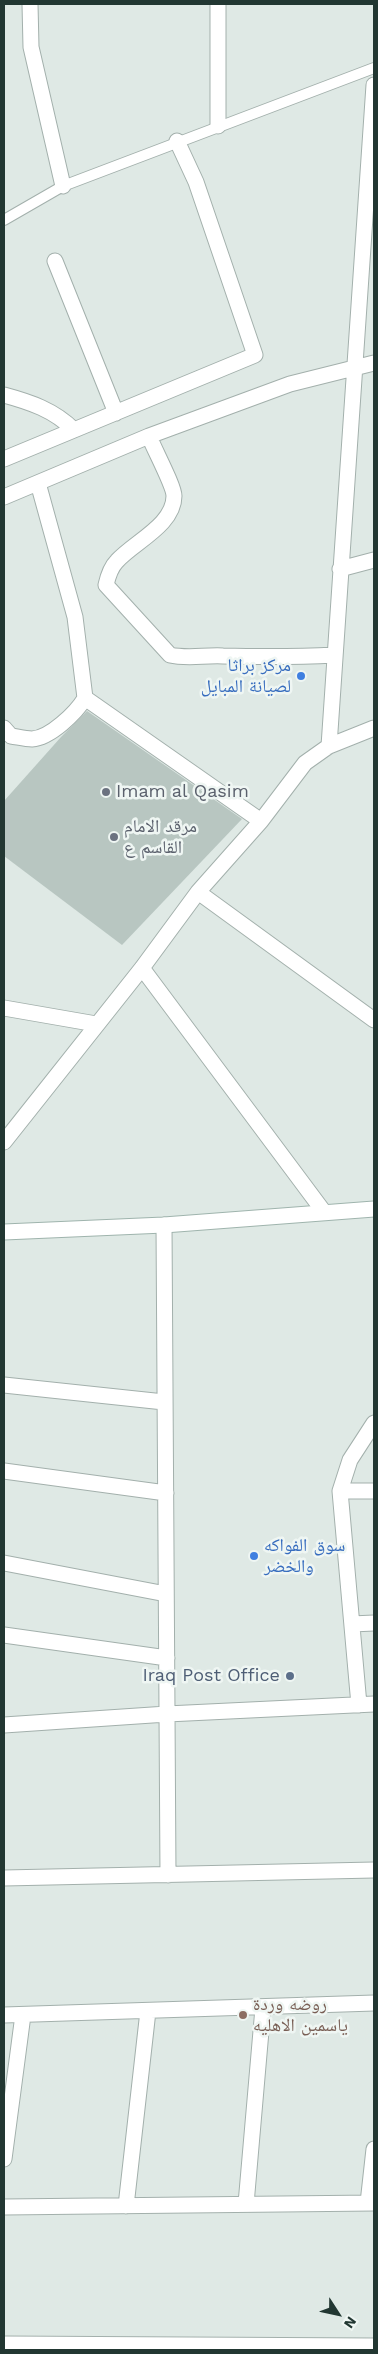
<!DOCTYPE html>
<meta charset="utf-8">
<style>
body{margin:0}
#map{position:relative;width:378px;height:2354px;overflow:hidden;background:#dfe9e5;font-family:"Work Sans",sans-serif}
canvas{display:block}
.frame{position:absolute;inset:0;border:5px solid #223732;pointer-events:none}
.north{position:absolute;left:313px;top:2289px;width:50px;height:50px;-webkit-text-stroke:4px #eff6f3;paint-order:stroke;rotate:125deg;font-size:14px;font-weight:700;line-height:20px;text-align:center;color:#223732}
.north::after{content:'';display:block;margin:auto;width:18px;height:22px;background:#223732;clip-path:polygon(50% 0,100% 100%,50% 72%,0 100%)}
</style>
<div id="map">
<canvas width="378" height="2354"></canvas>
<div class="frame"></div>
<div class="north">N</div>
</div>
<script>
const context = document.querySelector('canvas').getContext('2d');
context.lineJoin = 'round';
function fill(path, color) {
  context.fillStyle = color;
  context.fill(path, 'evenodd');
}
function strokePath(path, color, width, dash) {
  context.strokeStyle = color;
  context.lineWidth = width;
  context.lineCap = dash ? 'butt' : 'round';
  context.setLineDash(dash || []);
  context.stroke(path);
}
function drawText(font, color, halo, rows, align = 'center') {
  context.font = font + ' "Work Sans","Noto Naskh Arabic",sans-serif';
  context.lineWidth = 5;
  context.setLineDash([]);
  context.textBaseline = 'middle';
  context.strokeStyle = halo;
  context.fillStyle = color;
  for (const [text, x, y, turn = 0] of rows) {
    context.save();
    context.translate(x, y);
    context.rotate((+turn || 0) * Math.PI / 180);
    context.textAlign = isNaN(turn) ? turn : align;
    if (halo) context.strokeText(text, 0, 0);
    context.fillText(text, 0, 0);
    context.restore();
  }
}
fill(new Path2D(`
 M87,711L242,819L122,945L4,856V801L61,737Z`), '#b8c6c1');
const lane = new Path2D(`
 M4,220L63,186L374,68`);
const street = new Path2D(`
 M30,4L31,47L63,186
 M218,4V126
 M55,261L116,413
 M4,395C30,402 54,410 74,430
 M149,436C154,449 174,486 174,496C174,525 134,542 117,561C111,567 108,576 106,585L170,655C187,659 205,655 223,656C261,657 297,657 335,655
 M4,459L255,355L196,182L177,141
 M4,497L149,436L290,384L374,363
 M340,569L374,560
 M85,698L261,821
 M4,728L11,736C18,737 25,739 32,739C50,738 76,713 85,698L75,617L38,483
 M329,746L374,85
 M198,892L374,1020
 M142,968L324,1212
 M4,1008L96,1024
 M4,1142L142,968L198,892L261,821L305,763L329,746L374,728
 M164,1225L168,1875
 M4,1385L164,1402
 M4,1471L166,1493
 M340,1491H374
 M4,1563L166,1594
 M352,1624L374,1623
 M4,1635L167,1658
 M359,1705L340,1491L350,1460L374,1423
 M4,1725L167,1714L374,1704
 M4,1878L374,1870
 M4,2015L374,2003
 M4,2159L23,2015
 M368,2203L374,2149
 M246,2204L263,2008
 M126,2206L148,2011
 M4,2207L374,2203
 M4,2344L374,2346`);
const secondary = new Path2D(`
 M4,1232L164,1225L374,1209`);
strokePath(lane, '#a3b0ac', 12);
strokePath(street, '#a3b0ac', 17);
strokePath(secondary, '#9fb4ad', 17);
strokePath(lane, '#fff', 10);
strokePath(street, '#fff', 15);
strokePath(secondary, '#fff', 15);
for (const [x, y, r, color] of [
 [301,676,5,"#3f7fe0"],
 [106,792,5,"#6b7280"],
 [114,837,5,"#6b7280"],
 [254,1556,5,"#3f7fe0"],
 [290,1676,5,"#5c6f8a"],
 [243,2015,5,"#8d6e63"]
]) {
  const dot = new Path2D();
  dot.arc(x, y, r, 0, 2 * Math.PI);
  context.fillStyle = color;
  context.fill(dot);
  strokePath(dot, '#eff6f3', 2);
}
drawText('18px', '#366cbe', '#eff6f3', [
 ["مركز براثا",291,666],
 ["لصيانة المبايل",291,687],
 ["سوق الفواكه",264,1546,"left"],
 ["والخضر",264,1567,"left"]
], 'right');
drawText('18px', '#5b616d', '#eff6f3', [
 ["Imam al Qasim",116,792],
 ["مرقد الامام",124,827],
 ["القاسم ع",124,848]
], 'left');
drawText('18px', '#4e5e75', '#eff6f3', [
 ["Iraq Post Office",280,1676]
], 'right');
drawText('18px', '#785e54', '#eff6f3', [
 ["روضه وردة",253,2005],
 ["ياسمين الاهليه",253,2026]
], 'left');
</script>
